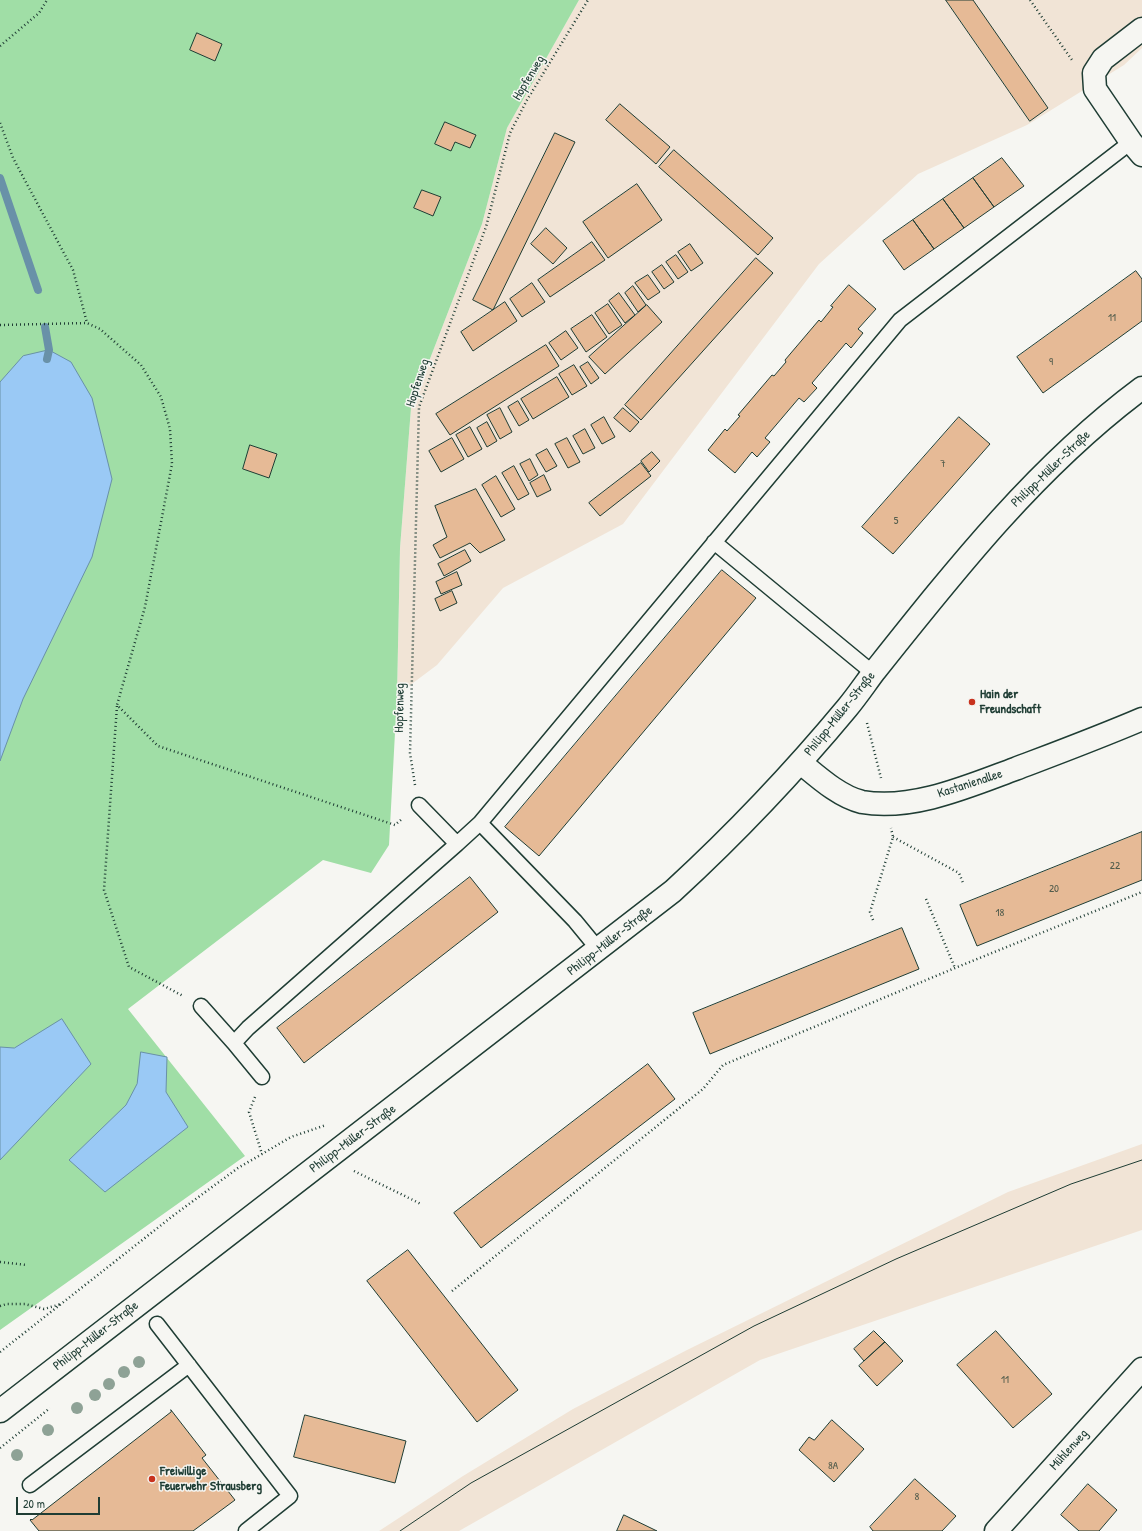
<!DOCTYPE html>
<meta charset="utf-8">
<style>
body{margin:0}
#map{position:relative;width:1142px;height:1531px;overflow:hidden;background:#f6f6f2;font-family:"Patrick Hand",sans-serif}
canvas{display:block}
.scale{position:absolute;left:16px;top:1497px;width:84px;height:18px;box-sizing:border-box;border:2px solid #1f3d34;border-top:0;padding-left:5px;font-size:12px;line-height:14px;white-space:nowrap;color:#1f3d34;-webkit-text-stroke:3px #f6f6f2;paint-order:stroke}
</style>
<div id="map">
<canvas width="1142" height="1531"></canvas>
<div class="scale">20 m</div>
</div>
<script>
const context = document.querySelector('canvas').getContext('2d');
context.lineJoin = 'round';
function fill(path, color) {
  context.fillStyle = color;
  context.fill(path, 'evenodd');
}
function strokePath(path, color, width, dash) {
  context.strokeStyle = color;
  context.lineWidth = width;
  context.lineCap = dash ? 'butt' : 'round';
  context.setLineDash(dash || []);
  context.stroke(path);
}
function drawText(font, color, halo, rows, align = 'center') {
  context.font = font + ' "Patrick Hand",sans-serif';
  context.lineWidth = 3;
  context.setLineDash([]);
  context.textBaseline = 'middle';
  context.strokeStyle = halo;
  context.fillStyle = color;
  for (const [text, x, y, turn = 0] of rows) {
    context.save();
    context.translate(x, y);
    context.rotate((+turn || 0) * Math.PI / 180);
    context.textAlign = isNaN(turn) ? turn : align;
    if (halo) context.strokeText(text, 0, 0);
    context.fillText(text, 0, 0);
    context.restore();
  }
}
fill(new Path2D(`
 M579,0H1142V48L1124,65L1027,125L918,174L819,264L623,524L503,588L437,665L397,695L400,548L411,408L482,224L507,128Z
 M1142,1144V1230L760,1360L459,1531H379L463,1476L573,1409L687,1350L1008,1192Z`), '#f1e4d6');
fill(new Path2D(`
 M0,0H579L507,128L482,224L411,408L400,548L397,695L389,845L371,873L323,860L128,1009L245,1156L0,1330Z`), '#a0dea6');
const water = new Path2D(`
 M49,350L71,362L92,398L112,479L92,557L23,699L0,761V382L23,356Z
 M62,1019L91,1064L0,1160V1047L14,1048Z
 M141,1052L167,1057L166,1092L188,1127L105,1192L69,1160L126,1105L137,1084Z`);
fill(water, '#9ac9f5');
strokePath(water, '#6991a8', 1);
strokePath(new Path2D(`
 M0,178L38,290
 M45,327L49,350L47,359`), '#6991a8', 8);
const building = new Path2D(`
 M946,0H973L1048,108L1030,121Z
 M197,33L222,44L215,61L190,50Z
 M620,104L670,147L656,164L606,120Z
 M445,122L476,135L470,148L455,142L451,151L435,144Z
 M555,133L575,142L493,310L473,300Z
 M674,150L773,238L758,255L659,167Z
 M1002,158L1024,186L994,207L973,178Z
 M973,178L994,207L964,228L943,199Z
 M637,184L662,220L608,258L583,222Z
 M422,190L441,197L433,216L414,208Z
 M943,199L964,228L934,249L913,220Z
 M913,220L934,249L904,270L883,241Z
 M546,228L567,248L553,264L531,244Z
 M592,242L605,260L550,297L538,280Z
 M690,244L703,263L691,271L678,252Z
 M676,255L688,272L678,279L666,262Z
 M756,258L773,273L641,420L625,405Z
 M662,265L674,282L664,289L652,272Z
 M1136,271L1142,279V321L1043,393L1017,357Z
 M648,275L660,292L648,300L635,283Z
 M532,283L545,302L522,317L510,299Z
 M849,285L876,309L858,329L863,333L851,348L846,343L812,383L817,388L804,402L799,398L765,438L770,442L757,457L752,452L735,473L708,450L725,429L727,431L740,416L738,415L772,375L774,376L786,362L785,360L819,320L821,322L833,307L831,306Z
 M633,286L646,305L638,312L625,293Z
 M619,293L635,315L625,323L609,301Z
 M505,302L517,321L473,351L461,332Z
 M608,304L622,325L609,334L595,313Z
 M647,305L662,322L605,374L589,357Z
 M592,315L607,337L586,352L571,329Z
 M566,331L578,348L561,360L549,343Z
 M546,345L559,366L450,435L436,414Z
 M588,362L599,378L591,384L580,367Z
 M574,365L587,386L572,395L559,374Z
 M557,377L569,397L533,419L521,399Z
 M518,401L529,420L519,426L508,407Z
 M500,408L512,432L500,439L487,415Z
 M623,408L639,422L630,432L614,418Z
 M604,417L615,437L602,444L591,425Z
 M959,417L990,444L893,554L862,527Z
 M487,422L497,441L487,447L477,428Z
 M470,427L482,449L468,457L456,435Z
 M585,429L595,448L583,454L573,436Z
 M452,438L464,459L441,472L429,451Z
 M567,438L580,462L568,468L555,444Z
 M250,445L277,454L269,478L243,469Z
 M547,449L557,466L546,472L536,455Z
 M652,452L660,461L649,472L641,461Z
 M530,459L538,475L529,481L520,464Z
 M641,463L651,476L600,516L589,503Z
 M514,466L529,494L518,500L502,473Z
 M544,475L551,490L537,497L530,483Z
 M496,476L515,509L501,517L482,485Z
 M476,489L505,540L480,553L470,543L440,558L433,545L447,537L435,506Z
 M465,550L471,561L444,576L438,564Z
 M722,570L756,598L539,856L505,827Z
 M457,572L462,585L441,594L436,582Z
 M452,591L457,603L440,611L435,599Z
 M1142,832V880L977,946L960,905Z
 M470,877L498,912L304,1063L277,1028Z
 M902,928L919,969L710,1054L693,1013Z
 M648,1064L675,1099L481,1248L454,1213Z
 M408,1250L518,1390L477,1422L367,1281Z
 M874,1331L885,1342L864,1361L854,1349Z
 M996,1331L1052,1394L1013,1428L957,1365Z
 M885,1342L903,1361L877,1386L859,1366Z
 M171,1410L206,1455L202,1458L235,1500L193,1531H39L30,1520L31,1519L32,1520L171,1412Z
 M305,1415L406,1441L395,1483L294,1457Z
 M832,1420L864,1449L834,1482L799,1450L809,1437L814,1440Z
 M915,1479L956,1516L942,1531H873L870,1527Z
 M1088,1484L1117,1510L1099,1531H1079L1061,1515Z
 M624,1515L657,1531H617Z`);
fill(building, '#e6ba96');
strokePath(building, '#1f3d34', 1);
const service = new Path2D(`
 M714,542L873,673
 M419,805L457,844L480,823L900,320L1131,142
 M480,823L575,921L598,949
 M201,1006L234,1043L248,1028L457,844
 M234,1043L262,1077
 M157,1324L290,1496L246,1531
 M30,1485L189,1365`);
const minor = new Path2D(`
 M1142,29L1103,59L1094,73L1095,89L1131,142L1142,155
 M996,1531L1142,1369`);
const tertiary = new Path2D(`
 M801,763C818,777 840,797 862,802C912,811 969,786 1015,769C1057,753 1100,737 1142,719`);
const secondary = new Path2D(`
 M0,1411L673,891C735,834 793,773 847,708C857,696 865,684 874,672C955,570 1037,466 1142,388`);
strokePath(service, '#1f3d34', 17);
strokePath(minor, '#1f3d34', 25);
strokePath(tertiary, '#1f3d34', 25);
strokePath(secondary, '#1f3d34', 25);
strokePath(new Path2D(`
 M1030,0L1072,60
 M0,46L39,13L47,0
 M0,123L13,158L73,270L87,323
 M0,325L87,323L100,329L141,365L161,397L170,429L172,464L145,607L117,705L158,746L395,825L403,818
 M117,706L104,890L129,967L183,996
 M867,723L881,778
 M415,785L410,753L419,407L486,227L510,133L527,100L588,0
 M893,837L959,873L963,883
 M926,899L955,968
 M873,920L870,912L893,837L891,828
 M255,1097L249,1112L262,1154
 M354,1171L421,1204
 M0,1262L27,1265
 M452,1291L703,1089L723,1065L955,968L1142,892
 M0,1306L7,1304H25L44,1309L61,1304
 M0,1352L174,1215L238,1168L291,1137L326,1125
 M0,1448L50,1408`), '#1f3d34', 2.5, [1, 3]);
strokePath(service, '#f6f6f2', 14);
strokePath(minor, '#f6f6f2', 22);
strokePath(tertiary, '#f6f6f2', 22);
strokePath(secondary, '#f6f6f2', 22);
strokePath(new Path2D(`
 M400,1531L471,1483L754,1326L896,1259L1071,1184L1142,1160`), '#1f3d34', 1);
context.fillStyle = '#8ea296';
for (const [x, y] of [
 [139,1362],
 [124,1372],
 [109,1384],
 [95,1395],
 [77,1408],
 [48,1430],
 [17,1455]
]) {
  context.beginPath();
  context.arc(x, y, 6, 0, 2 * Math.PI);
  context.fill();
}
for (const [x, y, r, color] of [
 [972,702,4,"#c8321e"],
 [152,1479,4,"#c8321e"]
]) {
  const dot = new Path2D();
  dot.arc(x, y, r, 0, 2 * Math.PI);
  context.fillStyle = color;
  context.fill(dot);
  strokePath(dot, '#f6f6f2', 1.5);
}
drawText('11px', '#515c4c', null, [
 ["11",1112,318],
 ["9",1051,362],
 ["7",943,464],
 ["5",896,521],
 ["22",1115,866],
 ["20",1054,889],
 ["18",1000,913],
 ["11",1005,1380],
 ["8A",833,1466],
 ["8",917,1497]
]);
drawText('13px', '#1f3d34', '#f6f6f2', [
 ["Hopfenweg",529,78,-59],
 ["Hopfenweg",418,383,-72],
 ["Philipp-Müller-Straße",1051,469,-44],
 ["Hopfenweg",400,708,-89],
 ["Philipp-Müller-Straße",840,714,-51],
 ["Kastanienallee",970,784,-18],
 ["Philipp-Müller-Straße",610,941,-38],
 ["Philipp-Müller-Straße",353,1139,-37],
 ["Philipp-Müller-Straße",96,1336,-38],
 ["Mühlenweg",1069,1450,-48]
]);
drawText('bold 13px', '#1f3d34', '#f6f6f2', [
 ["Hain der",980,695],
 ["Freundschaft",980,710],
 ["Freiwillige",160,1472],
 ["Feuerwehr Strausberg",160,1487]
], 'left');
</script>
